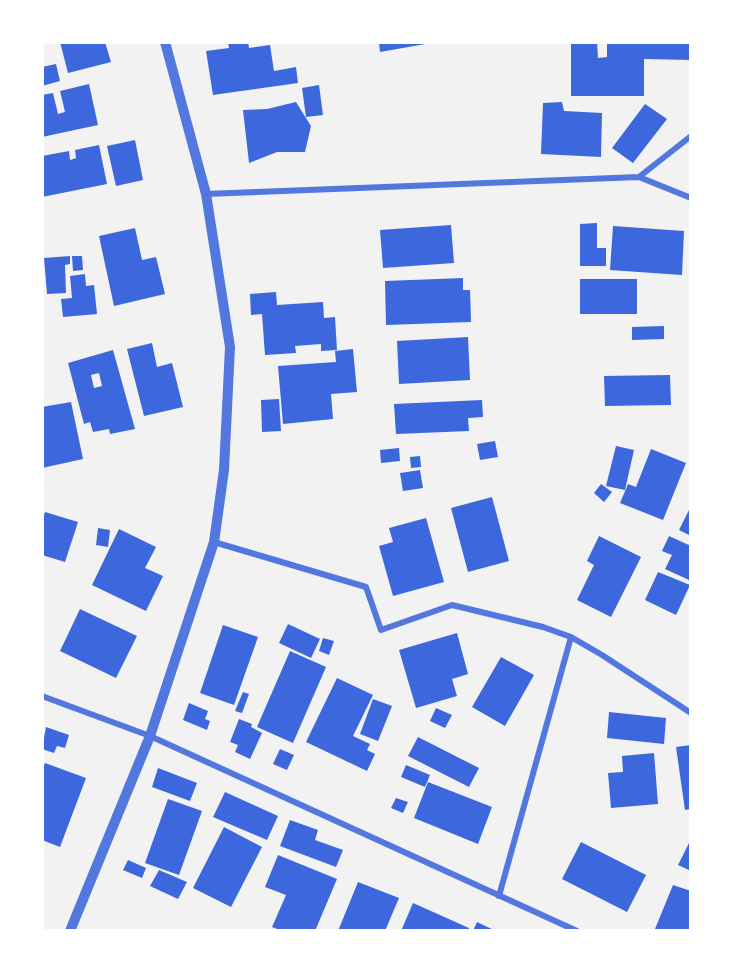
<!DOCTYPE html>
<style>
body{margin:0}
#map{position:relative;width:733px;height:973px;overflow:hidden;background:#f2f2f2;font-family:"Space Grotesk",sans-serif}
canvas{display:block}
.frame{position:absolute;inset:0;border:44px solid #fff;pointer-events:none}
</style>
<div id="map">
<canvas width="733" height="973"></canvas>
<div class="frame"></div>
</div>
<script>
const context = document.querySelector('canvas').getContext('2d');
context.lineJoin = 'round';
function fill(path, color) {
  context.fillStyle = color;
  context.fill(path, 'evenodd');
}
function strokePath(path, color, width, dash) {
  context.strokeStyle = color;
  context.lineWidth = width;
  context.lineCap = dash ? 'butt' : 'round';
  context.setLineDash(dash || []);
  context.stroke(path);
}
fill(new Path2D(`
 M60,42H105L111,62L68,73Z
 M228,42H248L249,48L270,45L274,71L296,67L298,83L213,95L206,51L229,48Z
 M379,42H431V43L380,52Z
 M571,42H597L598,58L607,57V42H691V60L644,59V96H571Z
 M56,64L60,81L42,86V67Z
 M89,84L98,125L42,137V95L53,93L58,114L65,112L60,91Z
 M319,85L323,115L306,117L302,88Z
 M296,102L311,126L305,152H277L249,163L243,110L267,109Z
 M562,102L564,111L602,113L601,157L541,154L543,103Z
 M645,104L667,119L633,163L612,148Z
 M135,140L143,180L116,186L107,146Z
 M99,145L107,184L42,197V156L69,151L70,160L76,158L75,150Z
 M597,223V248H606V266H580V224Z
 M451,225L454,263L383,268L380,230Z
 M613,226L684,231L682,275L610,270Z
 M135,228L142,260L156,257L165,294L114,306L99,236Z
 M70,256V264L65,265L66,293L47,294L44,258Z
 M72,256H82L83,270L73,271Z
 M85,274L86,286L94,285L97,314L63,317L61,299L72,298L70,276Z
 M463,278V290H470L471,322L386,325L385,281Z
 M580,279H637V314H580Z
 M276,292L277,305L323,302L324,318L335,317L337,350L321,351V344L295,346L296,353L265,355L262,314L251,315L250,294Z
 M664,326V339L632,340V327Z
 M468,337L470,380L399,384L397,341Z
 M152,343L157,367L172,363L183,407L144,416L127,349Z
 M353,349L357,392L331,394L333,419L283,424L278,366L336,362L335,351Z
 M113,350L135,429L110,434L109,429L93,432L90,422L84,424L68,363ZM99,373L102,386L94,388L91,375Z
 M670,375L671,405L605,406L604,376Z
 M279,399L281,431L262,432L261,400Z
 M482,400L483,417L468,418L469,431L396,434L394,404Z
 M71,402L83,459L42,468V407Z
 M495,441L498,457L480,460L477,444Z
 M616,446L634,450L625,490L606,486Z
 M399,448L400,461L381,463L380,450Z
 M651,449L686,463L663,520L620,503L628,484L636,487Z
 M420,456L421,467L411,468L410,457Z
 M420,470L423,488L403,491L400,473Z
 M601,484L612,492L604,502L594,493Z
 M492,497L509,561L468,572L451,508Z
 M691,506V536L679,530Z
 M45,512L78,522L65,562L42,555V522Z
 M426,518L444,582L393,596L379,546L393,542L389,528Z
 M98,528L110,530L108,547L96,545Z
 M119,529L156,547L145,568L163,576L146,611L92,585Z
 M599,536L641,557L611,617L577,600L594,565L587,561Z
 M669,536L691,546L689,580L665,569L672,555L662,551Z
 M658,572L690,585L676,615L645,600Z
 M80,609L137,636L116,678L60,651Z
 M288,624L320,639L311,658L279,643Z
 M223,625L258,637L234,705L200,693Z
 M457,633L468,674L452,679L457,696L416,708L399,650Z
 M323,638L334,641L329,655L319,651Z
 M290,651L326,667L293,743L257,727Z
 M501,657L534,675L505,726L472,707Z
 M337,678L373,695L353,736L370,744L367,750L375,754L367,771L306,742Z
 M243,692L249,694L242,713L235,711Z
 M373,699L392,706L378,741L360,734Z
 M189,703L208,711L205,719L210,721L207,730L183,720Z
 M436,708L452,715L445,728L430,721Z
 M609,712L666,718L664,744L607,738Z
 M239,719L252,724L251,727L262,733L250,759L235,752L238,745L230,742Z
 M46,727L69,735L65,748L57,746L54,753L42,749Z
 M418,737L479,768L469,787L408,756Z
 M691,745V809L685,810L676,747Z
 M280,749L294,755L287,770L273,764Z
 M654,753L658,804L611,808L608,773L623,772L622,756Z
 M45,763L86,778L60,847L42,840V771Z
 M406,765L430,775L425,787L401,777Z
 M158,768L197,783L190,801L152,787Z
 M428,782L492,807L478,844L414,818Z
 M225,792L278,816L267,840L213,817Z
 M396,798L408,802L403,813L391,808Z
 M168,799L202,811L179,875L145,863Z
 M290,820L318,830L315,840L343,850L336,867L280,846Z
 M224,827L262,847L231,907L193,888Z
 M691,839V871L678,865Z
 M581,842L646,875L627,912L562,879Z
 M278,855L337,879L315,931H282L272,927L286,895L265,887Z
 M128,860L146,868L142,878L123,870Z
 M159,870L187,882L178,899L150,886Z
 M358,882L399,898L385,931H338Z
 M673,885L691,891V931L655,929Z
 M413,903L469,928L468,931H401Z
 M477,922L496,931H473Z`), '#3d67dc');
strokePath(new Path2D(`
 M639,177L691,136
 M206,194L639,177L691,198
 M214,542L366,587L381,630L452,605L543,627L571,637L602,655L691,713
 M42,696L150,736L577,931
 M499,896L571,637`), '#5277de', 6);
strokePath(new Path2D(`
 M70,931L150,736L214,542L224,470L230,347L206,194L165,42`), '#5277de', 10);
</script>
